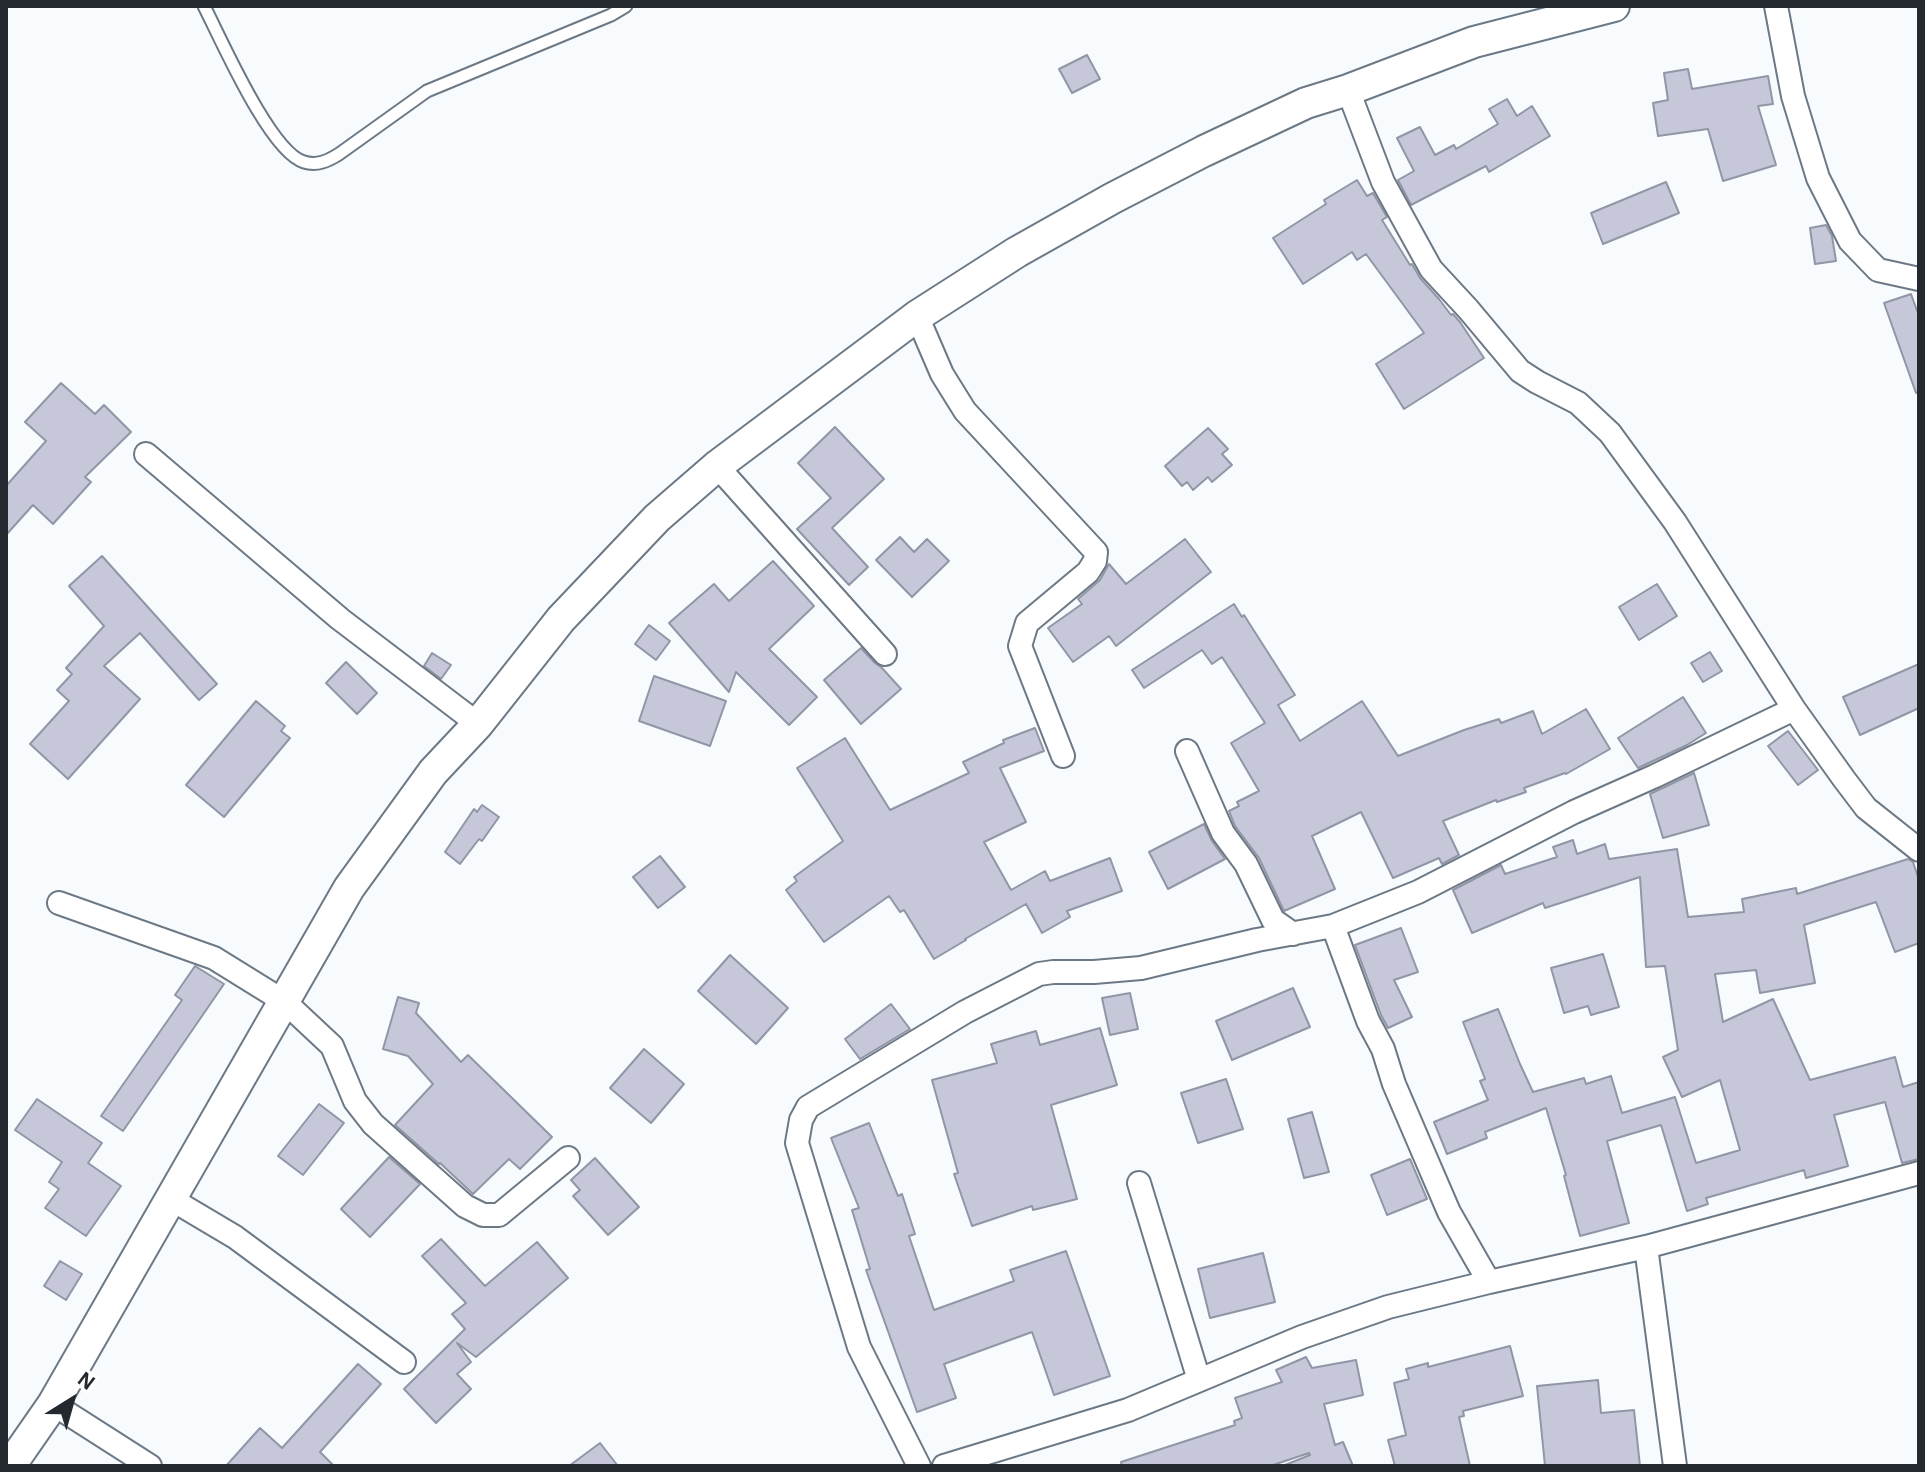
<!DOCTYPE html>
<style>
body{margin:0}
#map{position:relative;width:1925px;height:1472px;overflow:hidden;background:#f8fbfe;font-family:"Alegreya Sans",sans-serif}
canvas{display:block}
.frame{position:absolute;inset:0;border:8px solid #23292e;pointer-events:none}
.north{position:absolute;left:32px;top:1360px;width:80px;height:80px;-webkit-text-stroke:6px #fff;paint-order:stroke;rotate:37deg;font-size:22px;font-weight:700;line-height:32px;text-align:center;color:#23292e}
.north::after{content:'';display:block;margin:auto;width:28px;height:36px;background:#23292e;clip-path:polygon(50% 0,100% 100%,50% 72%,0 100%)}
</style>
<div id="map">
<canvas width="1925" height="1472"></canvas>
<div class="frame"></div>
<div class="north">N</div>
</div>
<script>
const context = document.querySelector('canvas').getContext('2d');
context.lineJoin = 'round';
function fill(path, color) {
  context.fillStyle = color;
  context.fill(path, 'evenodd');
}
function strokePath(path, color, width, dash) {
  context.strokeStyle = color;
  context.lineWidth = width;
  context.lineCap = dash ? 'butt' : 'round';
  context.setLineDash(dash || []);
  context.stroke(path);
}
const building = new Path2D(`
 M1087,55L1100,79L1072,93L1059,69Z
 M1688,69L1692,89L1768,76L1773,104L1758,106L1776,165L1723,181L1708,129L1658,136L1653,103L1668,100L1664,73Z
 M1507,99L1517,116L1532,106L1550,136L1489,172L1486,166L1411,205L1398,180L1414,171L1397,138L1420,127L1435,155L1454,145L1456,149L1498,124L1489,109Z
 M1357,180L1367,196L1373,193L1387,217L1382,220L1410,265L1412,264L1420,278L1439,299L1451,315L1453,314L1460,322L1484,358L1404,409L1376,364L1424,333L1366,254L1357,260L1352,252L1303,284L1273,238L1326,204L1324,200Z
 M1666,182L1679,213L1603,244L1591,213Z
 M1826,225L1832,236L1836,261L1815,264L1810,228Z
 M1911,294L1919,316V392L1916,393L1884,303Z
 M61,383L95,414L104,405L131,432L85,477L91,482L53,524L33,505L6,535V486L46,441L25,422Z
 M835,427L884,479L832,528L868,567L849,585L797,529L831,498L798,463Z
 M1208,428L1228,449L1222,454L1232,465L1212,482L1208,477L1193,490L1187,482L1182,486L1165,466Z
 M900,537L914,552L927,539L949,561L912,597L876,560Z
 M1185,539L1211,572L1116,646L1109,636L1073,662L1048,628L1082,604L1078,599L1100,580L1109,564L1126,584Z
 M102,556L217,684L199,700L140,633L104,666L140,699L68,779L30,744L69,701L57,690L72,674L66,668L104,626L69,586Z
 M773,561L814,606L769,649L817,697L789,725L736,672L729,692L669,623L714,584L729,601Z
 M1657,584L1677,616L1639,640L1619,607Z
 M1234,604L1242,617L1244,615L1295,695L1278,705L1300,741L1362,701L1398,756L1464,730L1499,719L1501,723L1533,711L1542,734L1586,709L1610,749L1566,774L1565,773L1524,788L1526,792L1497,802L1496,800L1443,821L1459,855L1442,864L1439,858L1393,878L1361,812L1312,836L1335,889L1284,911L1259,858L1235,826L1229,811L1239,806L1237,802L1259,791L1231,743L1265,723L1222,657L1212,664L1202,650L1144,688L1132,670Z
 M649,625L670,641L656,660L635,644Z
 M861,648L875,663L882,668L901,689L861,724L824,680Z
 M1710,652L1722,671L1703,682L1691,663Z
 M432,653L451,665L441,679L424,666Z
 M346,662L377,693L357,714L326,683Z
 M1919,664V708L1860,735L1843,697Z
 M654,676L726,701L710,746L639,721Z
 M1683,697L1706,733L1687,745L1638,768L1618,738Z
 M256,701L285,726L281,731L290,738L224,817L186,785Z
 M1035,728L1044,751L1000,768L1026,822L984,842L1011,890L1045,871L1050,881L1110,858L1122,891L1067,911L1070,917L1042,933L1026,904L965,939L966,940L934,959L904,910L900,912L889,896L824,942L786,890L797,881L794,877L843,841L797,768L845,738L890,810L969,773L963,762L1004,743L1003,740Z
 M1788,731L1818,770L1798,785L1768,746Z
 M1694,773L1709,825L1663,838L1650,794Z
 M482,805L499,817L482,841L479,839L460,864L445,852L474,809L477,812Z
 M1204,824L1212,841L1225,859L1168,889L1149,852Z
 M1573,840L1577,854L1605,844L1609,859L1677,849L1688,917L1744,912L1742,899L1796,888L1797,894L1908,859L1913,862L1919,880V943L1895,952L1876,902L1804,925L1815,983L1760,993L1756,970L1715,974L1723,1022L1773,999L1810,1080L1895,1057L1903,1087L1919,1082V1159L1902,1163L1885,1102L1834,1115L1848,1166L1806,1178L1804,1170L1706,1198L1708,1204L1687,1211L1661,1125L1607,1141L1629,1223L1580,1236L1564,1176L1566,1175L1546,1108L1485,1132L1487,1138L1447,1154L1434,1122L1488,1100L1480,1081L1485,1079L1463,1022L1498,1009L1520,1064L1533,1092L1584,1078L1586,1084L1611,1076L1622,1113L1675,1097L1696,1163L1740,1150L1720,1080L1682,1097L1663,1057L1678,1050L1665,966L1646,967L1640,877L1545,908L1543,903L1472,933L1453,890L1501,865L1505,874L1557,857L1553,847Z
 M660,856L685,887L658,908L633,877Z
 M1401,928L1418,972L1394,980L1412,1017L1388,1028L1381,1015L1355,945Z
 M1603,954L1619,1007L1591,1015L1588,1006L1564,1013L1551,968Z
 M730,955L788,1008L756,1044L698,991Z
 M195,966L224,984L123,1131L101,1116L182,1000L175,995Z
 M1293,988L1310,1027L1232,1060L1216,1021Z
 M1130,993L1138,1029L1110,1035L1102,998Z
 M398,997L419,1003L416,1013L461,1062L468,1055L552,1137L520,1169L509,1159L473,1194L440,1163L439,1164L395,1125L433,1084L408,1056L383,1049Z
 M891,1004L910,1029L860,1059L845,1039Z
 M1100,1028L1117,1085L1051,1105L1077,1199L1033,1210L1032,1206L972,1226L954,1174L958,1173L932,1080L997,1063L991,1044L1036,1031L1040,1045Z
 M644,1049L684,1084L651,1123L610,1088Z
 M1226,1079L1243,1129L1198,1143L1181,1093Z
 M37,1099L102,1143L88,1163L121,1186L86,1236L45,1208L59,1189L49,1182L62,1162L15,1130Z
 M319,1104L344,1123L303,1175L278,1156Z
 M1312,1112L1329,1172L1304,1178L1288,1119Z
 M869,1123L898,1196L902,1194L915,1234L909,1236L934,1310L1014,1281L1010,1270L1066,1251L1110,1376L1054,1395L1032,1332L944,1364L956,1398L917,1412L866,1270L870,1269L852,1210L859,1208L831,1138Z
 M389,1157L420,1184L370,1237L341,1209Z
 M595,1158L639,1207L608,1235L573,1196L580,1190L571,1180Z
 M1410,1159L1427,1199L1387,1215L1371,1175Z
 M441,1239L485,1286L537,1242L568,1278L476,1357L457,1343L471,1362L457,1374L471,1389L436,1423L404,1389L465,1329L452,1314L466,1303L422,1256Z
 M1263,1253L1275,1302L1210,1318L1198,1269Z
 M60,1261L82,1274L66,1300L44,1286Z
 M1510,1346L1523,1396L1463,1411L1464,1416L1459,1417L1470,1466H1395L1388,1440L1406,1435L1394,1383L1409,1379L1406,1369L1428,1363V1367Z
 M1306,1357L1312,1368L1356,1360L1363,1395L1324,1404L1335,1445L1343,1442L1353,1466H1285V1465L1310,1455L1309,1453L1270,1466H1122L1121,1462L1235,1425L1234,1421L1242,1418L1235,1398L1282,1382L1276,1370Z
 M358,1364L381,1384L320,1452L334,1466H226L260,1428L282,1448Z
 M1598,1380L1601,1413L1634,1410L1640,1466H1545L1537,1386Z
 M600,1443L618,1466H569Z`);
fill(building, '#c6c8d9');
strokePath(building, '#9295a5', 2);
const lane = new Path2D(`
 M204,6C221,39 270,152 304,162C317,166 328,161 339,154L427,91L611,15L626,6`);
const street = new Path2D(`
 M1776,6L1793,96L1818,178L1850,241L1878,270L1919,279
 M1348,90L1383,182L1431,269L1468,309L1520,371L1537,382L1578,403L1610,433L1675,522L1794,709L1844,779L1866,808L1919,850
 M917,316L942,374L965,411L1096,552L1095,561L1088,572L1027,623L1020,646L1063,756
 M146,454L340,619L478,724
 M717,466L885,654
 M1187,751L1223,833L1246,864L1273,920L1293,934
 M59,903L214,958L285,1002L332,1046L355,1101L373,1124L465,1206L483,1215H499L568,1158
 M1333,926L1368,1021L1383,1049L1394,1084L1424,1154L1449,1212L1489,1282
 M1139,1183L1199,1380
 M171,1199L235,1237L404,1362
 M1646,1247L1675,1466
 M53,1404L150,1466
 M919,1466L859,1347L797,1143L801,1120L808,1107L965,1012L1039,974L1053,972H1094L1141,968L1257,940L1333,926L1418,892L1574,812L1655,776L1794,709
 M944,1466L1128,1410L1302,1337L1388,1307L1489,1282L1646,1247L1919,1173`);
const secondary = new Path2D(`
 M10,1466L53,1404L349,888L433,772L478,724L561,619L657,518L717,466L917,316L1017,252L1113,198L1204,151L1306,103L1348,90L1474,42L1614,6`);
strokePath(lane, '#6c7985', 15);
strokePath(street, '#6c7985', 26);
strokePath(secondary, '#6c7985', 34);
strokePath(lane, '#fff', 11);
strokePath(street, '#fff', 22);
strokePath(secondary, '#fff', 30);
</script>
